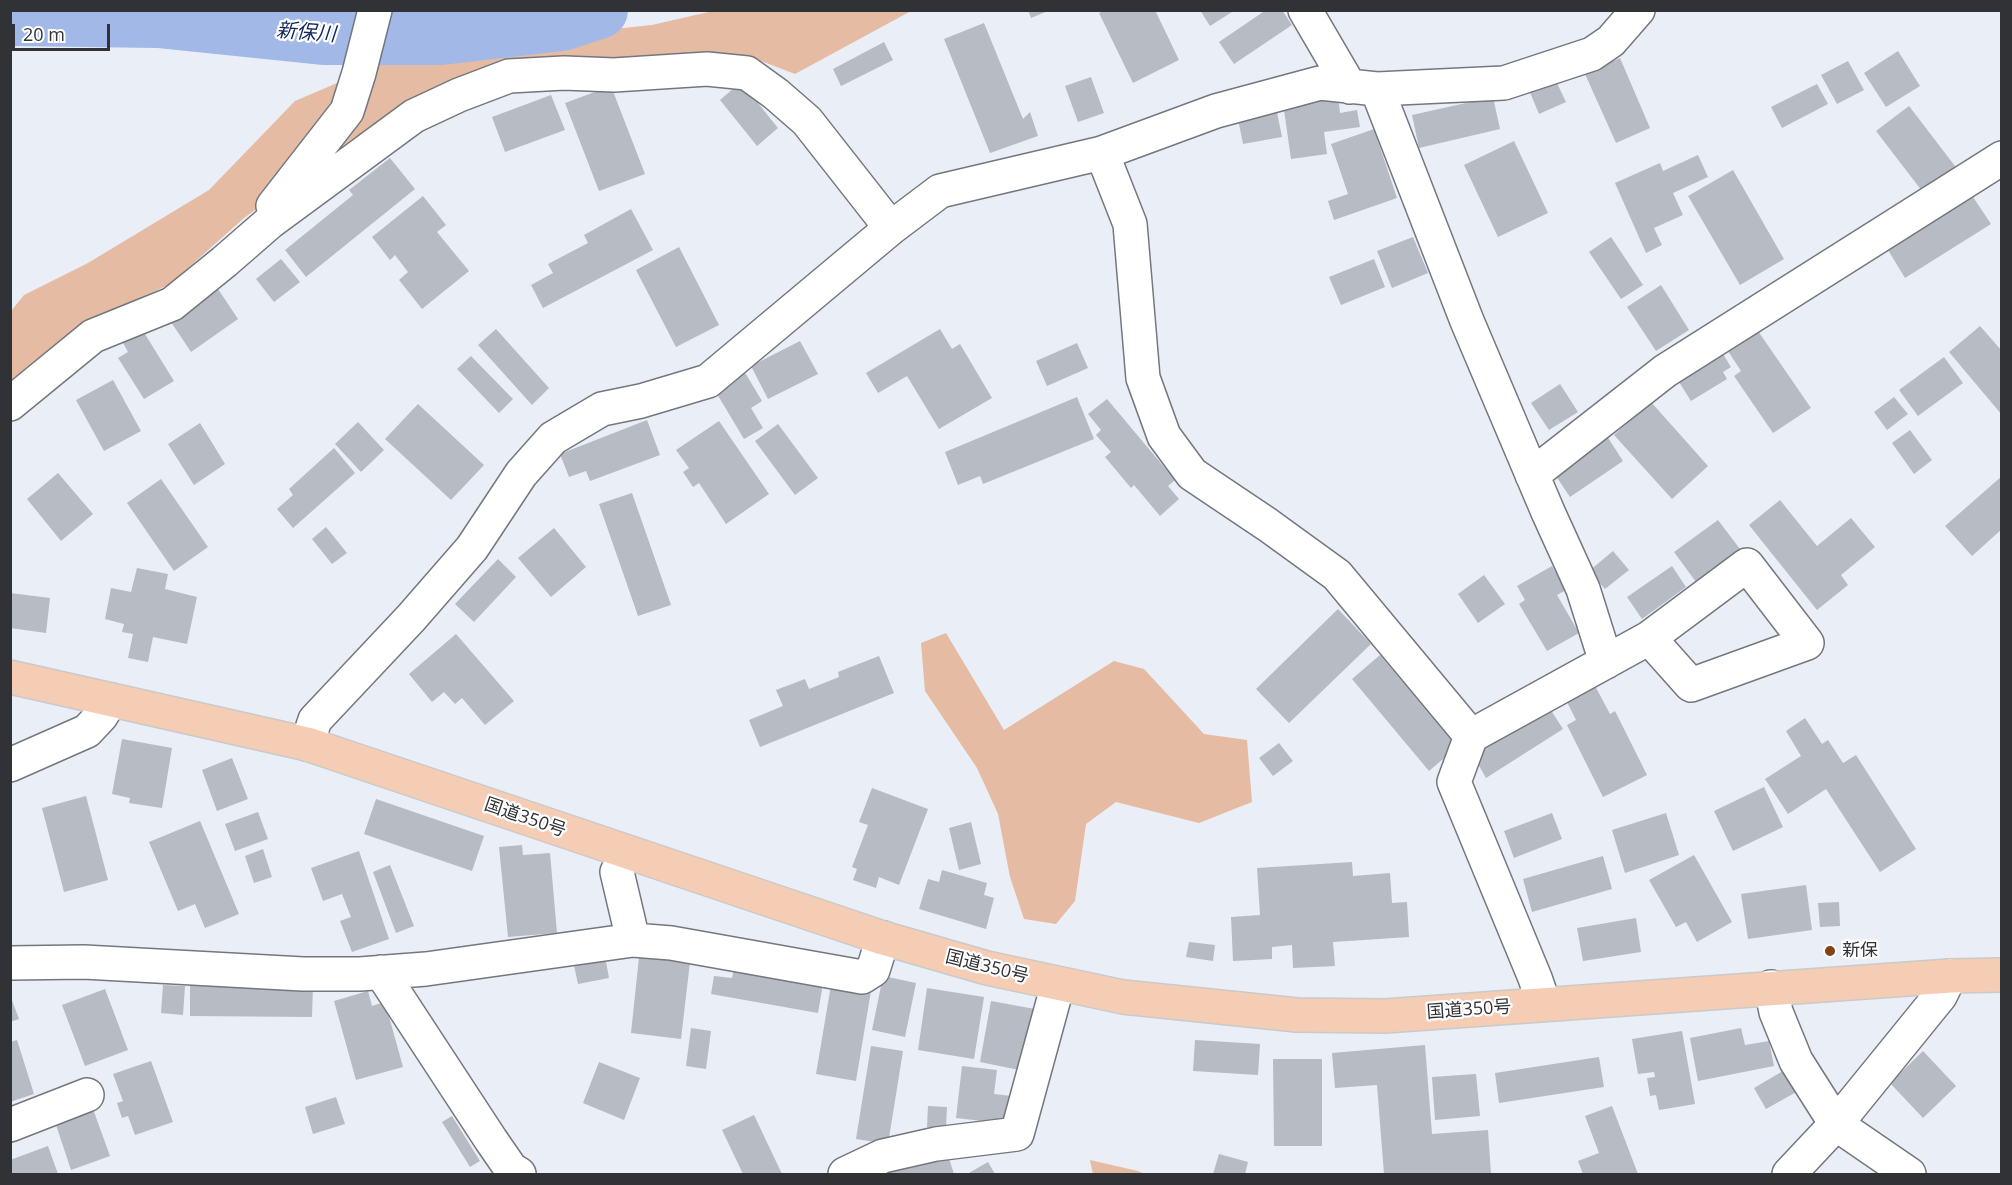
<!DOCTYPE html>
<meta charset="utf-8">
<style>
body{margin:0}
#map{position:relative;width:2012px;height:1185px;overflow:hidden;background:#eaeef6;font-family:"Open Sans",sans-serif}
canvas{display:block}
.frame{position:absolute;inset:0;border:12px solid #313235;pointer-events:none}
.scale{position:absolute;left:12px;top:24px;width:98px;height:27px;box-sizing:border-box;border:3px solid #313235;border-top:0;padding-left:8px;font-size:18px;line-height:21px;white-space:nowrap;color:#313235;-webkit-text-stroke:4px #fff;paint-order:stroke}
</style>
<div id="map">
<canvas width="2012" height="1185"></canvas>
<div class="frame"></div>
<div class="scale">20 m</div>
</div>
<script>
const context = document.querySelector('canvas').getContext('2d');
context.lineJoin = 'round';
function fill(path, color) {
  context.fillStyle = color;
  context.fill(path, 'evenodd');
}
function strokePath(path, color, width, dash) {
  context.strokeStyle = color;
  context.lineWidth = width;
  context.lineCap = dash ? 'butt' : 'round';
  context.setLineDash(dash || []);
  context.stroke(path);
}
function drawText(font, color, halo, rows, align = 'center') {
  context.font = font + ' "Open Sans","Noto Sans JP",sans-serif';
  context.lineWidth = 4.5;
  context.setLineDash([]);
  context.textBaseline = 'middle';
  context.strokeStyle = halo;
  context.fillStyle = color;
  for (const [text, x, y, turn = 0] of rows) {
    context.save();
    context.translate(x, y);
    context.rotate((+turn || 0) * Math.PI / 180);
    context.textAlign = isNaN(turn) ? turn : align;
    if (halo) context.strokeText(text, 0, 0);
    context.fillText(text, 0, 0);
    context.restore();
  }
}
fill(new Path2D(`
 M713,11H911L795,74L748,56L513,63L454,79L352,139L244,218L170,284L85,324L11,383V311L24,295L88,263L209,190L295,101L398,57L501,41L652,25Z
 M946,633L1004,730L1114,661L1144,669L1204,734L1247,740L1252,802L1199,823L1116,802L1086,824L1075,901L1056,924L1024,919L1010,877L998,814L977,768L925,691L921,643Z
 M1090,1160L1138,1171L1145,1174H1093Z`), '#e5bba3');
strokePath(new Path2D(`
 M10,17L158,19L323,36H441L562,22L599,10`), '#a2b9e8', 58);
fill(new Path2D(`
 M1028,10H1048V11L1031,18Z
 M1105,10H1155L1179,60L1133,83L1099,13Z
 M1200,10H1235L1210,26Z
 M1266,10H1282L1292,25L1234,64L1219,42Z
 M984,23L1023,119L1030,112L1038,136L990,153L944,39Z
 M884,42L893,60L841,86L833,69Z
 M1898,51L1920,86L1886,107L1864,73Z
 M1620,58L1650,128L1616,143L1585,74Z
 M1848,61L1864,90L1837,104L1821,75Z
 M1091,77L1104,113L1078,122L1065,86Z
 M1555,79L1566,102L1539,114L1529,90Z
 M741,82L778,128L757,146L720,100Z
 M1817,84L1828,104L1782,128L1771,107Z
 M611,86L645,174L599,191L565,103Z
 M551,95L565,130L505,152L492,117Z
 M1338,95L1340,113L1357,110L1360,127L1324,132L1327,154L1291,159L1283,103Z
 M1493,97L1500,129L1419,148L1412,115Z
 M1909,106L1958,170L1925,195L1876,131Z
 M1276,107L1282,137L1243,144L1237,114Z
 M1374,129L1397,198L1334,220L1328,201L1348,194L1331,144Z
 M1514,141L1548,213L1498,237L1464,165Z
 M1698,155L1708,177L1673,193L1683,215L1654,228L1662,245L1646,253L1615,183L1660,163L1663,171Z
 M390,158L415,189L306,277L285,250L353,195L349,190Z
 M1733,170L1784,259L1740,285L1688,196Z
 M423,196L446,225L437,232L469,271L422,309L399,280L408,272L395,255L390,260L372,237Z
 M1973,197L1991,224L1905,278L1888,250Z
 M631,209L653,250L543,308L531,285L553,273L548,264L588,243L584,235Z
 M1413,237L1428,273L1392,288L1377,251Z
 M1611,237L1643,285L1621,299L1589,252Z
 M679,247L719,325L676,347L636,270Z
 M281,259L300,282L274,302L256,279Z
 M1374,259L1385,287L1341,305L1329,277Z
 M1661,285L1689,330L1656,351L1627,307Z
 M218,289L238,319L191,352L171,322Z
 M140,326L174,381L144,399L118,358L128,352L121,339Z
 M1980,326L2002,351V415L1949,352Z
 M496,329L549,388L532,405L478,345Z
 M940,329L952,349L960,344L992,398L939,429L907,376L878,393L866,373Z
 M1758,331L1811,408L1773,433L1734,376L1741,371L1728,351Z
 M800,341L818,374L768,399L751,366Z
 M1077,343L1088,368L1047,386L1036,361Z
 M1720,349L1731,367L1723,372L1727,379L1691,401L1676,377Z
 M471,356L513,399L499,413L457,369Z
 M1944,357L1963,383L1918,416L1899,390Z
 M744,371L762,401L751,408L763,428L744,439L714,389Z
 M113,380L141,431L104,451L76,400Z
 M1560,384L1578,412L1549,430L1531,403Z
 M1077,397L1094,439L983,484L980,476L958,485L945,452Z
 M1894,397L1908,414L1887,430L1874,412Z
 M1107,399L1175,480L1168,486L1179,499L1160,516L1134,485L1131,488L1105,457L1111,452L1096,435L1101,430L1088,414Z
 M1651,402L1708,466L1672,499L1614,435Z
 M418,404L484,465L451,500L385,439Z
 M647,420L660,455L590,481L586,471L569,477L560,454Z
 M719,421L769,494L726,524L699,483L693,487L683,472L689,468L676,450Z
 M358,422L384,450L361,472L335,444Z
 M200,423L225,464L194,485L168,444Z
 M778,424L818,478L795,495L755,441Z
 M1910,430L1932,460L1914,474L1892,443Z
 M1605,433L1623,461L1570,497L1552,470Z
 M334,448L355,473L293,528L277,509L293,495L289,489Z
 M58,473L93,514L61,541L27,499Z
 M2002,476V529L1972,556L1945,526Z
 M161,479L208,547L174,571L127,503Z
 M632,493L671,605L638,616L599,504Z
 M1780,500L1817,546L1851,518L1875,547L1841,575L1848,585L1817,610L1749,525Z
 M1718,520L1740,549L1696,582L1674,552Z
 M326,527L347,553L332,564L312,539Z
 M554,528L586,567L551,597L518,558Z
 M1613,551L1629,570L1605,589L1589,571Z
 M498,559L516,577L474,622L455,604Z
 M1552,566L1566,590L1557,595L1579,633L1547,651L1519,604L1525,600L1517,586Z
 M1672,566L1686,587L1642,619L1627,597Z
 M137,568L168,574L165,589L197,597L187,644L153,637L148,662L128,658L133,634L122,632L124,624L105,619L111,588L131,592Z
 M1484,575L1505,604L1478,623L1458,594Z
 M10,593L50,598L46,633L10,628Z
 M1338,609L1371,644L1289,723L1256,689Z
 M456,634L514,701L485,725L462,698L455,704L444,692L432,702L409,674Z
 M1380,655L1457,747L1429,771L1352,679Z
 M879,656L894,693L760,747L749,720L783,706L776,690L805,679L809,689L839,677L838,672Z
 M1593,682L1610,714L1615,711L1647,775L1603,797L1567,725L1576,720L1564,696Z
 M1549,707L1563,729L1486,778L1473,755Z
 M1805,718L1822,744L1828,740L1843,763L1856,755L1916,849L1880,872L1826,789L1788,814L1765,779L1801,756L1786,731Z
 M122,739L172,748L162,808L129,803L130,798L112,794Z
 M1279,743L1293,761L1273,776L1259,758Z
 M232,758L248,799L217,811L202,770Z
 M1764,787L1783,827L1733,851L1714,811Z
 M872,788L928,809L899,885L879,877L876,888L853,880L857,869L852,867L868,825L859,822Z
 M86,796L108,880L64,892L42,808Z
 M376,799L484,836L472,871L364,834Z
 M258,812L268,839L235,851L225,824Z
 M1552,813L1562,839L1514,858L1504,831Z
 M1666,813L1679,855L1625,873L1612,830Z
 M200,821L239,914L205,928L195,904L178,911L149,842Z
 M971,822L981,864L959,870L949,828Z
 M522,845L523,855L550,853L557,933L508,937L499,847Z
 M263,849L272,877L254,883L245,856Z
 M359,851L389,939L352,952L340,921L351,917L342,894L323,901L311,868Z
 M1694,855L1732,922L1697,942L1686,922L1676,927L1649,880Z
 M1603,856L1612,889L1532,912L1523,879Z
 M1352,862L1353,876L1390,873L1392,903L1407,902L1409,937L1333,942L1335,966L1293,968L1292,945L1272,947V959L1233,961L1231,917L1260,915L1257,868Z
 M390,865L414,926L396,933L373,872Z
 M942,870L987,883L984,895L994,898L986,929L919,909L928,879L939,882Z
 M1806,885L1812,930L1748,939L1741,894Z
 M1839,902L1840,926L1820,927L1818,903Z
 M1636,918L1641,952L1583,961L1577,928Z
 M1189,942L1215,945L1213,961L1186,957Z
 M605,956L609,978L578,984L573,961Z
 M639,957L690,962L681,1039L631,1033Z
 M735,963L824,978L818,1013L711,994L714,976L732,978Z
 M883,976L916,983L905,1037L872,1030Z
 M190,983L313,984L312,1017L190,1016Z
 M163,985L185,986L183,1015L161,1013Z
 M831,985L871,991L856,1081L816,1074Z
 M927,988L984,997L974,1059L918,1050Z
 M105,989L128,1050L85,1066L62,1005Z
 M368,991L372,1006L385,1002L403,1067L356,1080L334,1001Z
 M10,995L19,1019L10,1022Z
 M991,1001L1035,1009L1024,1071L980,1062Z
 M691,1028L711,1031L706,1069L686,1066Z
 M1741,1028L1745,1045L1769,1041L1774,1066L1698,1081L1690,1038Z
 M1682,1031L1695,1104L1659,1110L1656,1095L1650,1096L1647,1078L1655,1077L1654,1072L1638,1074L1632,1039Z
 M17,1040L34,1094L10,1102V1042Z
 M1195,1040L1260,1044L1258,1075L1193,1071Z
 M1425,1045L1432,1134L1488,1130L1491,1174H1384L1377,1085L1335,1088L1332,1053Z
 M871,1046L903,1051L888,1144L856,1139Z
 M1923,1051L1956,1086L1923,1118L1890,1083Z
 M1599,1057L1604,1087L1499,1103L1495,1073Z
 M1273,1059H1322V1146H1274Z
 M151,1061L173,1122L135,1135L128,1116L122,1118L117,1103L123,1101L113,1074Z
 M599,1062L640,1078L624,1120L583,1103Z
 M962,1066L997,1070L994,1094L1012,1096L1009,1124L956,1118Z
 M1788,1068L1800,1090L1766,1109L1754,1088Z
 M1476,1074L1480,1116L1435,1120L1432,1077Z
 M336,1097L345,1124L313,1134L305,1107Z
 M928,1106L947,1107L946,1128L927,1127Z
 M1612,1106L1638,1174H1583L1578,1161L1599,1153L1585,1116Z
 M93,1109L110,1156L71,1170L55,1122Z
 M754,1115L782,1174H743L722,1130Z
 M452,1116L480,1161L470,1167L442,1122Z
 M48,1146L58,1174H10V1160Z
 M946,1149L954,1174H870Z
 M1219,1154L1248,1162L1245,1174H1213Z
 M988,1162L995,1174H967Z`), '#b7bbc3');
const minor = new Path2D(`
 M1305,10L1350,87
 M1377,89L1467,321L1548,512L1583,589L1606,662
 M1102,153L1130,224L1143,378L1164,436L1192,474L1268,525L1337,575L1471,736L1454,782L1535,978L1544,1004
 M273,206L347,111L359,73L375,10
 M10,404L93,336L172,304L224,262L270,222L414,116L459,95L509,76L564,73L614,75L707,69L747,73L776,94L807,121L891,228
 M1532,475L1665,371L2002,158
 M1471,736L1649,638L1747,565L1807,643L1691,685L1649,638
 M307,744L315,720L411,618L472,548L521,474L553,438L602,409L641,401L708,381L891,228L940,191L1102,153L1216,111L1320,83L1377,89L1504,83L1592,54L1611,41L1638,10
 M10,765L87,731L101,716L111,700
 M617,872L633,940
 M10,963L84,962L303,974H360L426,969L633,940L671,943L862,977L873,970L883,938
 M381,972L491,1140L511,1169L519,1174
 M1771,987L1776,1012L1796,1061L1836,1124L1909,1174
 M10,1125L87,1095
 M845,1174L883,1156L936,1144L1017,1134L1058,984
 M1789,1174L1836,1124L1940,996L1950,976`);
const highway = new Path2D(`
 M10,677L307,744L883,938L987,968L1123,997L1297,1015L1385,1016L1950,976L2002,975`);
strokePath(minor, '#73777e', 36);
strokePath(highway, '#c9caca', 36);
strokePath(minor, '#fff', 33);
strokePath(highway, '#f5ccb4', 33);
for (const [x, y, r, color] of [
 [1830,951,6,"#844211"]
]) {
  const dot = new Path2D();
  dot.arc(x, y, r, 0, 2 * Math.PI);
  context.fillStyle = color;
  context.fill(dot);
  strokePath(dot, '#fff', 2);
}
drawText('18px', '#313235', '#fff', [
 ["国道350号",525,818,19],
 ["国道350号",987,967,14],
 ["国道350号",1469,1010,-4]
]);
drawText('18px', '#313235', '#fff', [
 ["新保",1842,951]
], 'left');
drawText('italic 20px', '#0f265c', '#fff', [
 ["新保川",306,33,4]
]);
</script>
